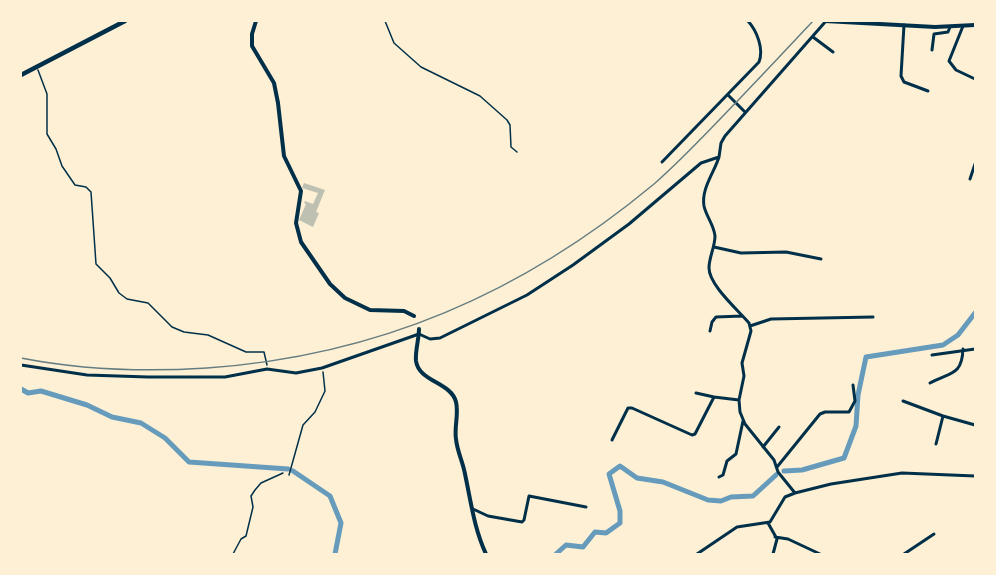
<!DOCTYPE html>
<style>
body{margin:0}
#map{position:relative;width:996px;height:575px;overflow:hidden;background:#fdf0d5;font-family:"Titillium Web",sans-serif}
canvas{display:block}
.frame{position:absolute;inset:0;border:22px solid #fdf0d5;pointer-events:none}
</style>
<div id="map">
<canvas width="996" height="575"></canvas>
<div class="frame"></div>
</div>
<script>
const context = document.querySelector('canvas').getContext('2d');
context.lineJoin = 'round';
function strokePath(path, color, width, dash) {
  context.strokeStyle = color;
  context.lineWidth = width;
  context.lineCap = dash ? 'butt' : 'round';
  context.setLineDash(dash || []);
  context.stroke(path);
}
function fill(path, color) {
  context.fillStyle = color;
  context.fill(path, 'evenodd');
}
strokePath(new Path2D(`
 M21,389L28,393L41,391L87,405L112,417L141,423L165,438L189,462L288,469
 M293,471L330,496L341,523L335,554
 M784,471L802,470L844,458L856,426L858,395L866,357L943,345L958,335L975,313
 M556,554L566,545L583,547L595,532L606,533L620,523V511L609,474L620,466L637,478L663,482L708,500L721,501L731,497L753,496L776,475`), '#669bbc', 5);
fill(new Path2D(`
 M304,183L325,190L316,212L319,213L313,227L299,220L306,204L304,203L305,201L313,204L318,193L302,188Z`), '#bec0b2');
strokePath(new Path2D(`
 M38,70L47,94V134L56,149L62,166L75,185L86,187L91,192L96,264L110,278L119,293L127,299L148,303L172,327L184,332L208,335L246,352H264L267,365
 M289,475L303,425L315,412L325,391L323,372
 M233,554L241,539L246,536L253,507L251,496L255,490L261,483L283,473`), '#003049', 1.5);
strokePath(new Path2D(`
 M385,21L394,43L421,67L480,96L507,120L510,125L511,147L517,152`), '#003049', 1.5);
strokePath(new Path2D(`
 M904,25L901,76L904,82L928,91
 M963,26L949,61L956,70L975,79
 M813,37L833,52
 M932,50L934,34L948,32L950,27
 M728,95L745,112
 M719,157C714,173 701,189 704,206C706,216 714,225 715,236C715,247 709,257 709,268C709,285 738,310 749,323L751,331L742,363L744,376L739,400L740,412L745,424L774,460L778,472L795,493
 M662,162L759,62C764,49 757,31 748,21
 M970,179L975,164
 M714,247L741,253L786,252L821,259
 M750,326L771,319L873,317
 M710,331L712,322L716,317L742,316
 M932,355L975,349
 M21,365L87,375L148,377H225L267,369L296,373L322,368L419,334L430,339L440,338L527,295L573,265L629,224L701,163L719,157L721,143L725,136L826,21
 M930,383C950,372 962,376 963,349
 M696,393L714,397
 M903,401L943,416L975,425
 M612,440L628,408H632L692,435L695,434L714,397L739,400
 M936,444L943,416
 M763,447L779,427
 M777,467L820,414L825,412H849L855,401L853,385
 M719,477L723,475L727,461L736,454L743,421
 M473,509L488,516L522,522L524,520L529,496L586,507
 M768,523L777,539L773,554
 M775,537L788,539L820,554
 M697,554L737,527L770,522L785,497L795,493L831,484L902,473L975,476
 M904,554L934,534`), '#003049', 3);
strokePath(new Path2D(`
 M256,21L252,34V46L274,83L278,103L284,156L301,191L296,223L301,242L330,284L345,298L370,310L404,311L414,316
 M825,21L935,27L975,25
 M419,329C419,339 415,351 416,361C419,382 451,382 456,402C459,414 454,427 456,439C457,451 463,462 465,474C471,502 474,528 486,554`), '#003049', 4);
strokePath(new Path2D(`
 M21,75L125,21`), '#003049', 4.5);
strokePath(new Path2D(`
 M21,358C82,370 145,372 207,368C378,356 523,293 654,184C678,163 700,140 722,117C753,85 783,53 813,21`), '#657d81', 1.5);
</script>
